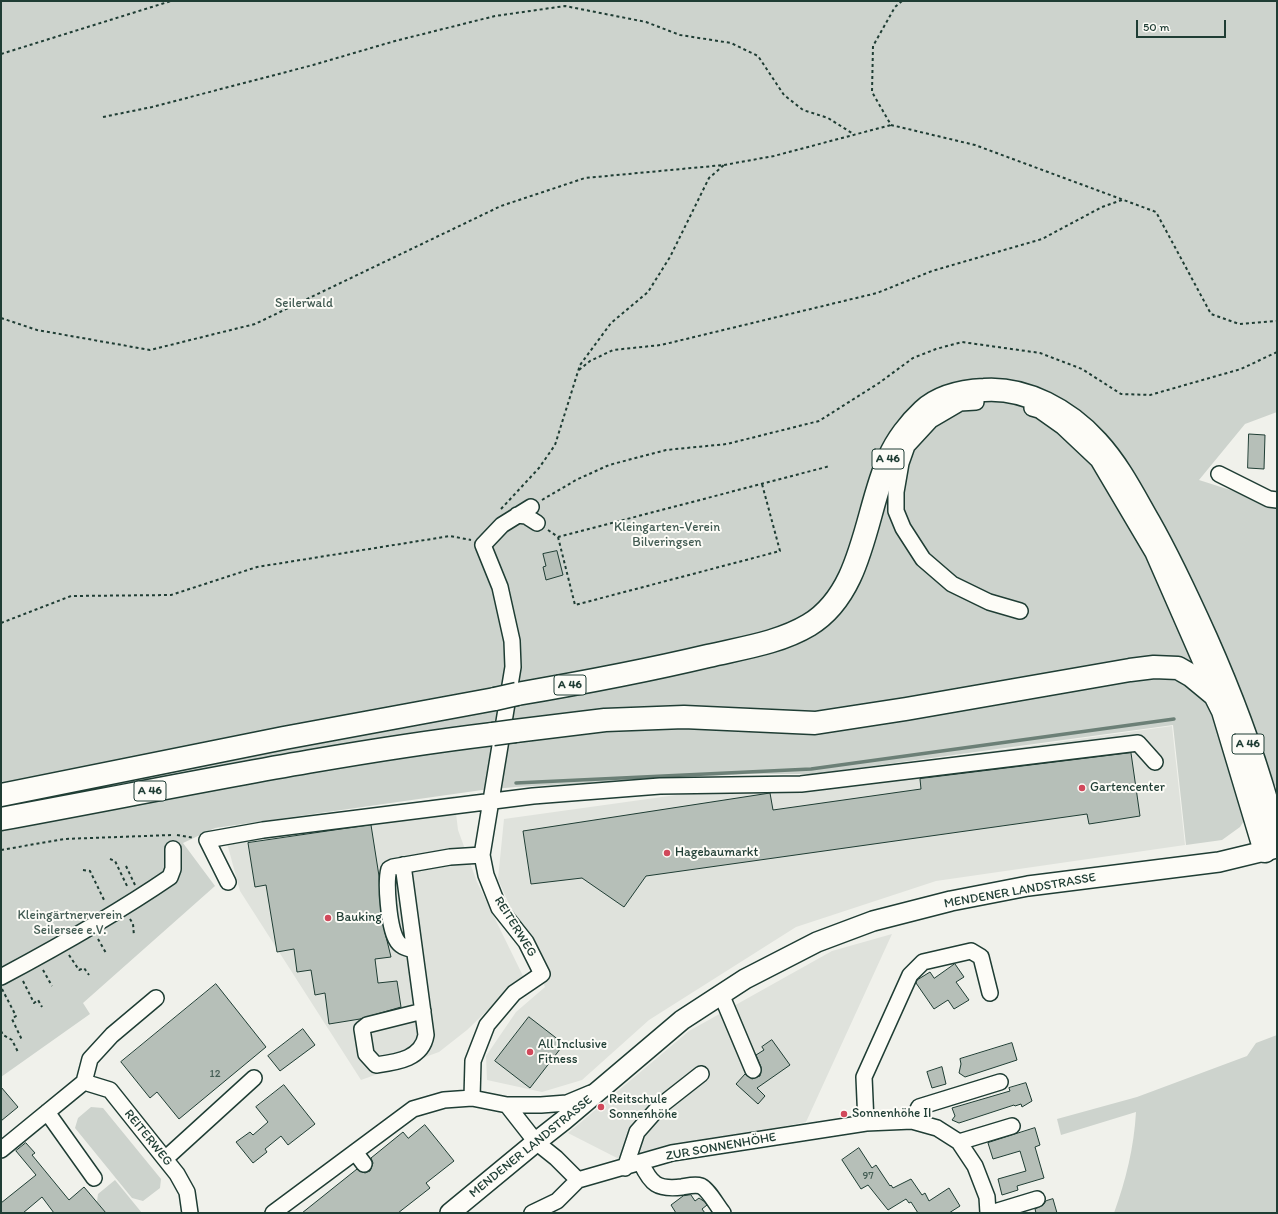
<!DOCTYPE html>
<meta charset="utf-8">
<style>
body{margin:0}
#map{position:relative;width:1278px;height:1214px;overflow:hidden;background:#f0f1eb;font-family:Itim,sans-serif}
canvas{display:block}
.frame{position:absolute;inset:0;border:2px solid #1f3d34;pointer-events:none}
.scale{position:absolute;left:1136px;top:20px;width:90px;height:18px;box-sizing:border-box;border:2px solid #1f3d34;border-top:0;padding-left:5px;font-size:12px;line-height:14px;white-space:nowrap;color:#1f3d34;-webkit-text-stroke:3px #fdfcf7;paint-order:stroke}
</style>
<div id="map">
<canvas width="1278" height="1214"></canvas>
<div class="frame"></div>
<div class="scale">50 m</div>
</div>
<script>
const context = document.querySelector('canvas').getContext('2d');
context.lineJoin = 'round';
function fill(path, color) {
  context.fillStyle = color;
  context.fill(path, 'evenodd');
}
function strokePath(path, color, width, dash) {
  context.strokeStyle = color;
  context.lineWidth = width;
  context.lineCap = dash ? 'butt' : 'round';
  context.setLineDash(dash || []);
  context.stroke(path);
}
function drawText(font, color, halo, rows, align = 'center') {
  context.font = font + ' Itim,sans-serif';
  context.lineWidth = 4;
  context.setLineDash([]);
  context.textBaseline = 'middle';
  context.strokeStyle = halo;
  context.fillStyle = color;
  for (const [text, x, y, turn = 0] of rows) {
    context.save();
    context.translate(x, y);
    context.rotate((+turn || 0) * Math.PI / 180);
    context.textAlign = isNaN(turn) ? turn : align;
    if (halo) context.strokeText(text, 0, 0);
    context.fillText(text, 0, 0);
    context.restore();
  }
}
fill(new Path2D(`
 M1172,726L1185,845L936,881L796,927L649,1020L582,1080L542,1092L487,1080L486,1056L516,1012L545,987L498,879L504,819Z
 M454,796L458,830L477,882L523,976L467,1030L439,1052L361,1080L240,891L224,832Z
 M892,934L806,1122L619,1159L568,1133L689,1031L832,951Z`), '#dfe2dc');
fill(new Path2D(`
 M1,1H1277V412L1245,424L1199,480L1277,505V788L1270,780L1240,827L1222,840L1186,845L1173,725L814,774H749L516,787L482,790L215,828L183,843L215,886L83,1003L90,1014L1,1077Z
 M1277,1035V1213H1114C1126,1180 1134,1147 1136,1112L1061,1135L1057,1119L1137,1097L1247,1056L1256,1043Z
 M91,1107L103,1108L161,1179L160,1188L143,1201L132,1198L75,1128L78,1118Z
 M115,1180L142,1213H106L97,1202L98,1194Z`), '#cdd3cd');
strokePath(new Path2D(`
 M516,783L811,769L1174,719`), '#6c8077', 3.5);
const building = new Path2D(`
 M1249,434L1265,435L1264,469L1248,468Z
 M557,551L563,575L546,580L543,567L546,566L543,554Z
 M1131,753L1140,816L1089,824L1087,814L646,876L624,907L582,878L531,884L523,831L770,793L773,810L921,789L920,779Z
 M371,825L379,876L381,916L391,957L375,959L378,983L397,981L401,1007L360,1019L329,1024L325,993L315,995L311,970L297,972L294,949L277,952L266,885L255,887L248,843Z
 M955,964L964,977L956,982L969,1000L954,1009L948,1000L934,1009L916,983L917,980L930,972L934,978Z
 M216,984L266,1047L179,1119L157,1092L150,1098L121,1062Z
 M529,1017L564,1044L530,1088L495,1061Z
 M303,1029L315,1045L280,1071L268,1056Z
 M772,1040L790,1065L757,1088L765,1096L758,1104L736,1084L745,1074L752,1079L760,1076L761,1067L756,1055L764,1050L762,1047Z
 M1012,1043L1017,1060L965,1077L959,1073L961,1064L960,1059Z
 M942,1067L946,1084L932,1088L927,1072Z
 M1026,1083L1032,1101L1022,1107L1021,1104L1015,1106L1014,1105L959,1123L952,1120L955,1116L952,1108L1010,1091L1009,1088Z
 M284,1085L315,1124L288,1145L281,1136L265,1149L267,1152L253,1163L236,1142L250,1132L253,1135L268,1122L256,1107Z
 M1,1087L18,1107L1,1121Z
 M425,1125L454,1161L426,1183L430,1188L398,1213H302L357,1169L365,1173L370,1171L373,1163L371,1158L403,1132L408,1138Z
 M1035,1128L1040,1145L1035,1147L1044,1178L1017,1186L1018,1190L1002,1195L998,1179L1026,1171L1020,1151L993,1159L988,1143Z
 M26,1143L35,1153L32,1155L69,1200L84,1187L106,1213H54L42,1197L23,1213H1V1203L36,1175L16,1151Z
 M859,1148L872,1168L876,1165L890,1186L891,1185L893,1188L911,1179L922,1195L925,1193L929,1201L949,1188L960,1206L949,1213H918L911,1202L909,1203L906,1199L888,1210L868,1185L861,1189L842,1160Z
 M691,1195L695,1201L699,1198L705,1202L707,1205L702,1209L705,1213H676L671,1205L683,1196Z
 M1053,1199L1057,1213H1036L1035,1209L1043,1205L1046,1201Z`);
fill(building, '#b6bfb8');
strokePath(building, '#1f3d34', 1);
const minor = new Path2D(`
 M976,402L960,403L931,420L907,446L901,463L896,492V511L903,528L923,559L952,584L989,602L1020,611
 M1032,408L1039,410L1063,427L1098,460L1153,553L1213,690
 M1219,474L1269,499L1277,500
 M517,515L526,516L537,523
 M403,865L426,1035C422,1059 397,1062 376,1065L366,1054L362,1029L367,1025L423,1011
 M228,882L207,840L263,830L533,796L660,786L801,784L1138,743L1155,762
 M414,950C406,948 400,947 396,939C389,926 385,883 389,869L393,867L450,857L482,855
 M1,977C59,946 116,914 170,877L173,869V849
 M721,994L753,1070
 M84,1082L110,1090L165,1159L177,1174L187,1192L190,1213
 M472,1098L473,1061L487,1025L514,993L542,974L526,942L499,908L486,875L482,855L513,667L512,641L500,587L483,545L502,525L531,507
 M507,1105L536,1142L556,1158L578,1180
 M47,1112L94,1178
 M912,1121L919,1107L1000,1082
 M866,1123L864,1077L910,975L923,962L971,951L981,957L990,993
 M959,1142L1012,1126
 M1,1150L84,1082L90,1059L112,1035L156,998
 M355,1152L364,1164
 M165,1159L254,1078
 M641,1163C651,1184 657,1190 682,1187C688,1186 695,1184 701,1186C709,1190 717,1206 723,1213
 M625,1168L637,1132L659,1107L701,1074
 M273,1213L413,1109L444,1100L472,1098L507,1105H541L567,1103L591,1093
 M532,1213L557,1201L578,1180L672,1153L866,1123L912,1121L937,1128L959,1142L975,1166L987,1197L988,1213
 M991,1213L1037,1199`);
const major = new Path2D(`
 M450,1213L536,1142L564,1120L682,1020L745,979L817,942L873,921L951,901L1028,886L1219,862L1277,848`);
const highway = new Path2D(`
 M517,694C581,683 645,671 708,656C742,648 779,643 809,625C864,592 865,511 889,458C896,441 910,423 923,411C939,396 963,391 984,390C1026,387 1069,411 1097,442C1119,466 1133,494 1149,522C1170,559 1188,598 1206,638C1234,701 1258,765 1275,833L1265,851
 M515,731L605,720L684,717L815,723L906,709L1130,670L1154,667L1178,668L1192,676L1215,695L1223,711L1265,851
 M1,795L284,738L495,699
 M1,819C165,789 328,754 493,734`);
strokePath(minor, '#1f3d34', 18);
strokePath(major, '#1f3d34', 22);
strokePath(highway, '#1f3d34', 25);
strokePath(new Path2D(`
 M902,1L895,7L873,46L872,92L891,125L975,145L1156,212L1211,314L1239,324L1277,321
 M1,54L171,1
 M103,117L152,107L313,65L395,41L495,16L565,6L646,22L680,35L731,43L758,56L784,95L803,110L828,118L855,135
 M1,318L37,330L150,350L255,324L501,206L585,178L724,165L774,156L891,125
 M579,370L590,361L613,350L661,345L877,293L932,271L1042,239L1102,207L1122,200
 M542,500L576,480L609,465L666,450L727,444L819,421L879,383L913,358L936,349L962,342L1040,353L1082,369L1121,394L1150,395L1241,369L1277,352
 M501,509L539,468L555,445L580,365L611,323L648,292L670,257L709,178L724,165
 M548,530L558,537L830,466
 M558,537L575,605L780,551L762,484
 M1,623L71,596L171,595L257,567L450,536L471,540
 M177,835L194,838
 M1,850L64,839L172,835
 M110,859L115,861L128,888
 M126,866L135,885
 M83,870L90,871L105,902
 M130,919L133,924L134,936
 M98,939L106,953
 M69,955L79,970L84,968L89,975
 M43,970L52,986
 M23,981L34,1003L38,1000L42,1007
 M2,989L16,1016L12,1019L22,1040
 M1,1031L3,1035L12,1040L18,1052`), '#1f3d34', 2, [3, 3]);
strokePath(minor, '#fdfcf7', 15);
strokePath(major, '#fdfcf7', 19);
strokePath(highway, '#fdfcf7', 22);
const highwayBridge = new Path2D(`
 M495,699L517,694
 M493,734L515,731`);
strokePath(highwayBridge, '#1f3d34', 25, []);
strokePath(highwayBridge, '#fdfcf7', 22);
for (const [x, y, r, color] of [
 [1082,788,4,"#d1495b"],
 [667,853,4,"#d1495b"],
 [328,918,4,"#d1495b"],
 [530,1052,4,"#d1495b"],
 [601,1107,4,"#d1495b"],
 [844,1114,4,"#d1495b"]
]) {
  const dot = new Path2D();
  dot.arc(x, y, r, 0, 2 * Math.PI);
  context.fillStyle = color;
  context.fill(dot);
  strokePath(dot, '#fdfcf7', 1.5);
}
drawText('11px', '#455e55', null, [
 ["12",215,1074],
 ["97",868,1176]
]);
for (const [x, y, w] of [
 [888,459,32],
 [570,685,32],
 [1248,744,32],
 [150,791,32]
]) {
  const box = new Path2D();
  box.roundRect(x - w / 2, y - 10, w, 20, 3);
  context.fillStyle = '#fdfcf7';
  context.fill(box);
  strokePath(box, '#1f3d34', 1);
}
drawText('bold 12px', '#1f3d34', null, [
 ["A 46",888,459],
 ["A 46",570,685],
 ["A 46",1248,744],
 ["A 46",150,791]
]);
drawText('13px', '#425b53', '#fdfcf7', [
 ["Seilerwald",304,304],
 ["Kleingarten-Verein",667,528],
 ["Bilveringsen",667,543],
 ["Kleingärtnerverein",70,916],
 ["Seilersee e.V.",70,931]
]);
drawText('13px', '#1f3d34', '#fdfcf7', [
 ["Gartencenter",1090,788],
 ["Hagebaumarkt",675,853],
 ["Bauking",336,918],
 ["All Inclusive",538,1045],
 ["Fitness",538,1060],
 ["Reitschule",609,1100],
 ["Sonnenhöhe",609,1115],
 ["Sonnenhöhe II",852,1114]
], 'left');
drawText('13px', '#1f3d34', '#fdfcf7', [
 ["MENDENER LANDSTRASSE",1020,891,-10],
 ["REITERWEG",515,927,58],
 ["REITERWEG",148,1138,51],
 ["MENDENER LANDSTRASSE",531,1147,-39],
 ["ZUR SONNENHÖHE",721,1147,-10]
]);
</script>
